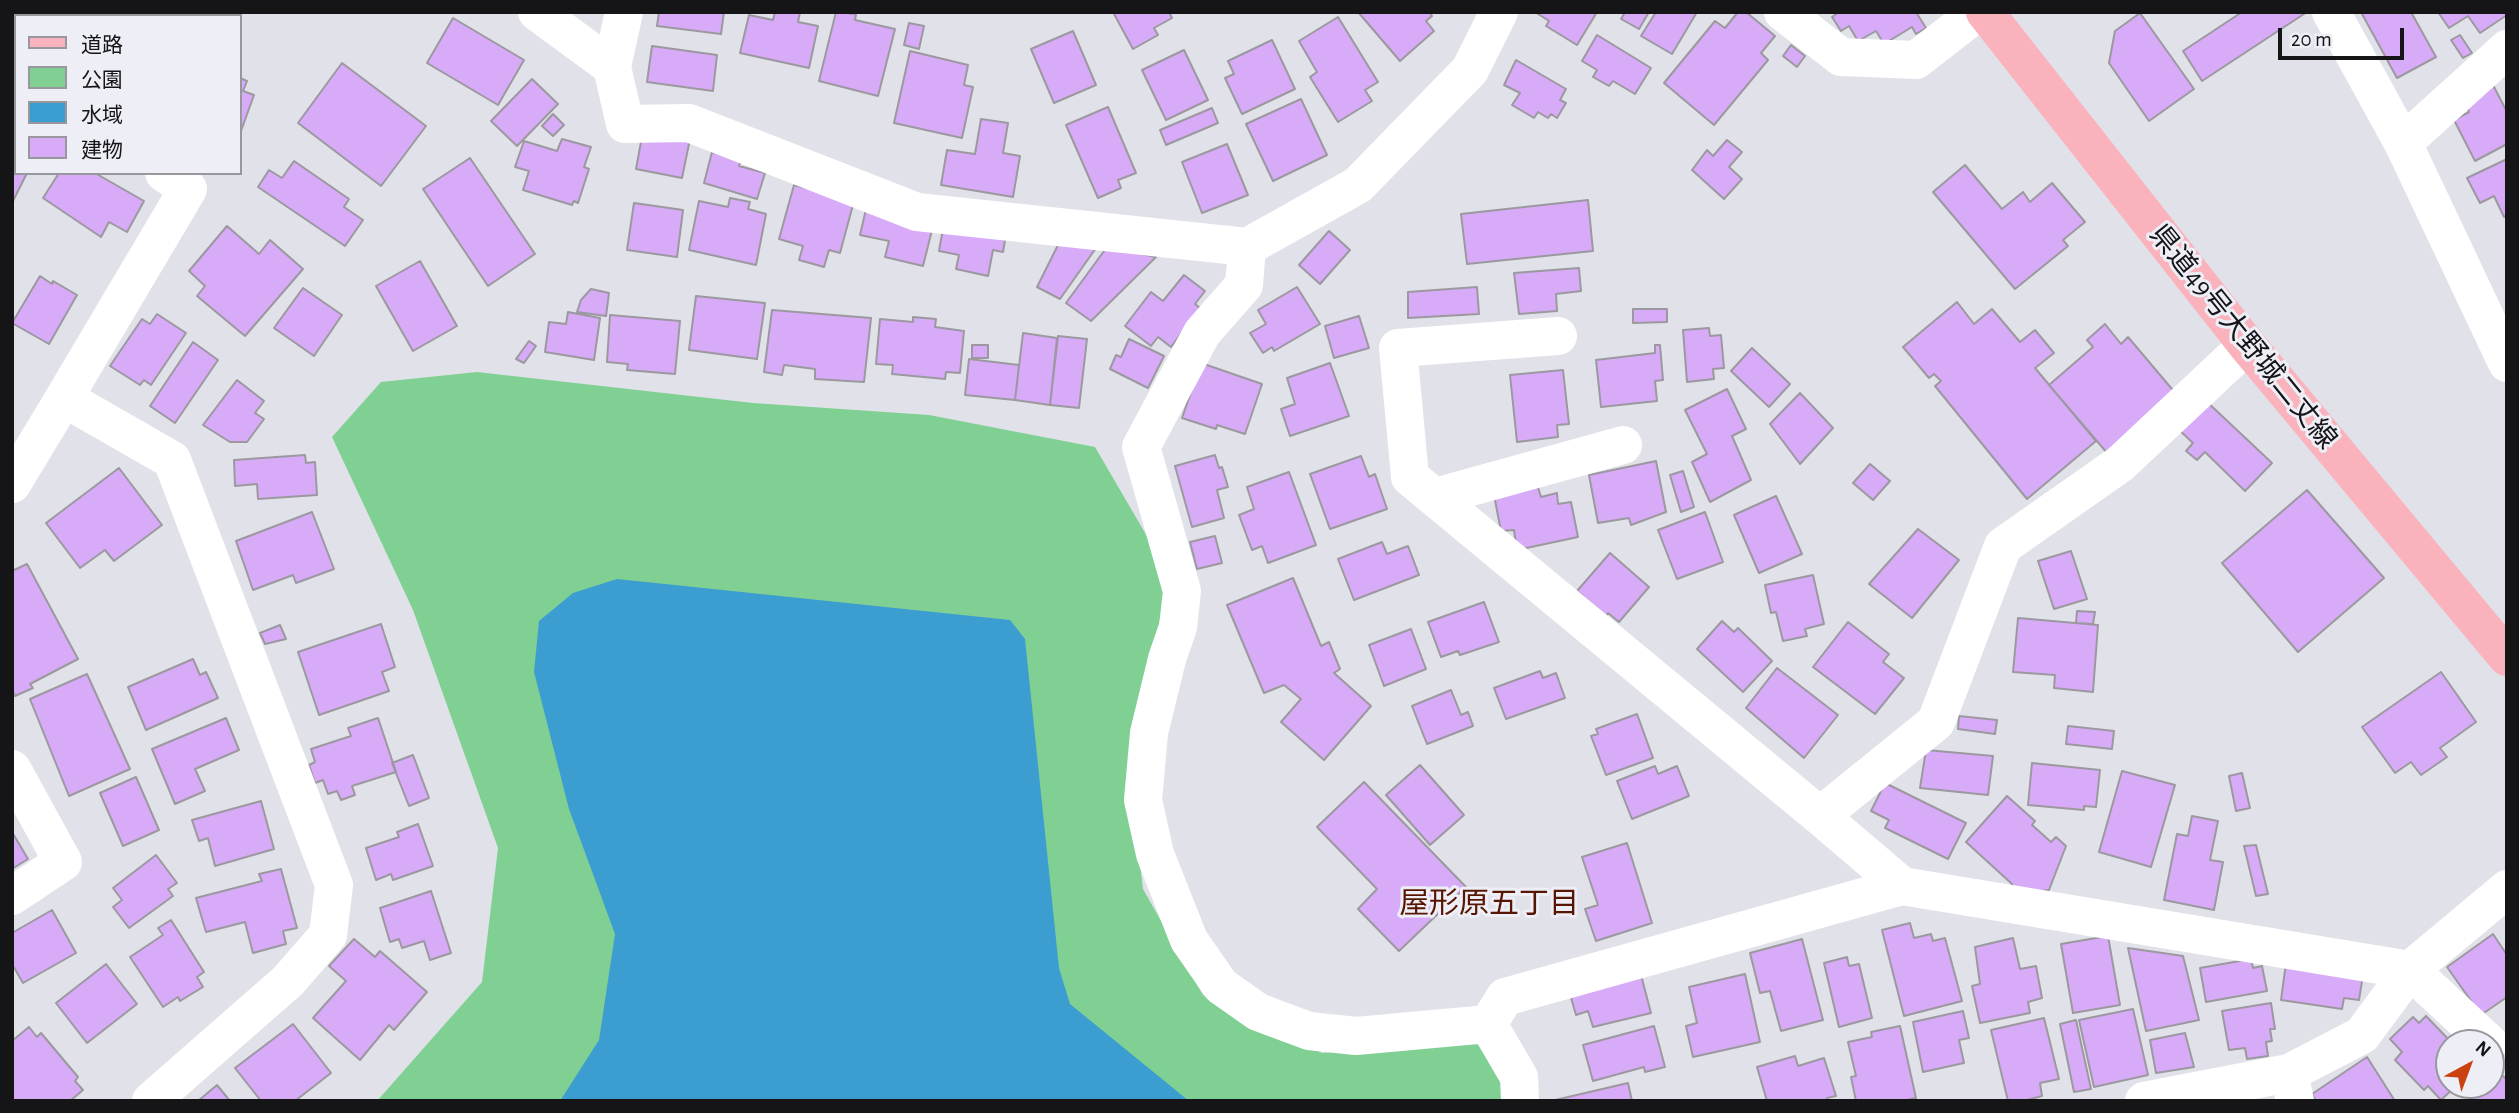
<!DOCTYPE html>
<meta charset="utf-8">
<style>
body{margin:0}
#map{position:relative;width:2519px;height:1113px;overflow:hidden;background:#e1e1e9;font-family:"Alegreya Sans","Noto Sans JP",sans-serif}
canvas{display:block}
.frame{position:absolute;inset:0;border:14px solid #151518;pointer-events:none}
.legend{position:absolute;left:14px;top:14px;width:228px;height:161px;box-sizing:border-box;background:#eeeef6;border:2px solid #97979d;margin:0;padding:9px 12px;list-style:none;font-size:21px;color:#151518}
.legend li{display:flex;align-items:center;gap:14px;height:35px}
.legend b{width:35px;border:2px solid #97979d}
.north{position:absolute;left:2435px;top:1029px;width:70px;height:70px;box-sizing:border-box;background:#eeeef6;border:2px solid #97979d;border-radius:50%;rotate:41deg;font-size:19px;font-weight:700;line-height:28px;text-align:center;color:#151518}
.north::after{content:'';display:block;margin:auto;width:24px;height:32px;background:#c9420f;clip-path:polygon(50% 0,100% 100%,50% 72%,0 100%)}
.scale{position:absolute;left:2278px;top:28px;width:126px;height:32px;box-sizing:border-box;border:4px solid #151518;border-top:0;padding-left:9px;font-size:21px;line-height:24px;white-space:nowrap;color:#151518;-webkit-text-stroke:5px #eeeef6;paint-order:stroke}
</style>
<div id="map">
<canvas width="2519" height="1113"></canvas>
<div class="frame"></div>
<ul class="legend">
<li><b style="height:9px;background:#fab2bc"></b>道路</li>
<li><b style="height:19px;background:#80d094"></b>公園</li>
<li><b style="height:19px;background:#3c9dd0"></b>水域</li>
<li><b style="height:19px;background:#d8abf9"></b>建物</li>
</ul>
<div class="north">N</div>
<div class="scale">20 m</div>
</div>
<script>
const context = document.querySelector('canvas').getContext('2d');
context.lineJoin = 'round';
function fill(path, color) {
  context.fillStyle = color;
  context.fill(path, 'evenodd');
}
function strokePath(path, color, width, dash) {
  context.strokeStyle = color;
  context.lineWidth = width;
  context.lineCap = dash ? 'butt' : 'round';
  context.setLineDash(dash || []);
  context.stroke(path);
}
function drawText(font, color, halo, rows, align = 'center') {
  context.font = font + ' "Alegreya Sans","Noto Sans JP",sans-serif';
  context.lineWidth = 6;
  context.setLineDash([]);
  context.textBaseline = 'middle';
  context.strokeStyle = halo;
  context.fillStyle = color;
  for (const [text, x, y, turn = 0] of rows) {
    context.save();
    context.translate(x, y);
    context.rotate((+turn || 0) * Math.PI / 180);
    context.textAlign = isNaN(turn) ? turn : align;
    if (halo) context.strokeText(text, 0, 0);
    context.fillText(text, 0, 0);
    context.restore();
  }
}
fill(new Path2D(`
 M477,372L753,403L929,415L1095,447L1169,574L1129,774L1143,889L1203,995L1322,1053L1458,1042L1488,1024L1520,1101H377L482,982L498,848L413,610L332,437L381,382Z`), '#80d094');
fill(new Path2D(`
 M617,579L1010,620L1025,639L1059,968L1070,1004L1189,1101H560L599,1040L615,934L569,809L534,672L539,621L573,593Z`), '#3c9dd0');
const building = new Path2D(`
 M659,12H724L721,34L657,26Z
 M775,12H800L798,22L818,26L809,68L740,53L749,15L773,20Z
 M836,12L856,14L855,20L895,29L878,96L819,81Z
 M1113,12H1169L1172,18L1154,28L1158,35L1133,49Z
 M1358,12H1429L1432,16L1426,21L1434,31L1400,61Z
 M1535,12H1597L1577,45L1546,26L1549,21Z
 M1625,12H1649L1639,29L1621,19Z
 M1656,12H1697L1672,54L1641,36Z
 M1738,12H1746L1775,36L1761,53L1768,60L1714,125L1664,83L1715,21L1725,28Z
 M1839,12H1916L1926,28L1916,34L1912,27L1884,44L1876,31L1858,41L1849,26L1841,31L1832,17Z
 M2242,12H2307L2202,81L2183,51Z
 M2361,12H2411L2436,57L2397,78Z
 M2438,12H2507V15L2480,33L2468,16L2449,28Z
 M2140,13L2194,89L2149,121L2109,63L2115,31Z
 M1338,17L1378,82L1365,90L1372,101L1338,122L1310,77L1317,72L1299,41Z
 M453,18L524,60L498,105L427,63Z
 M909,23L924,26L919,49L904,45Z
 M1073,31L1096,85L1054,103L1031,49Z
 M1597,35L1651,68L1635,94L1613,81L1609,86L1593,77L1597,70L1582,61Z
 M2460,35L2472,53L2463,58L2451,40Z
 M1272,40L1295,89L1242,114L1225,78L1234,74L1228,61Z
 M1791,45L1805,56L1797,67L1783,56Z
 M652,46L717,55L713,91L647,82Z
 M1184,50L1208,100L1166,120L1142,70Z
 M910,51L968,65L964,85L973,87L962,138L894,123Z
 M1516,60L1566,89L1560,100L1566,103L1557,118L1551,114L1548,118L1538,112L1534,118L1512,105L1520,93L1504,85Z
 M342,63L426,126L381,186L298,123Z
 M240,78L247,81L243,91L254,95L241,131Z
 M532,79L558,104L517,146L491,121Z
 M2492,83L2507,112V144L2475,161L2454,120L2469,112L2463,99Z
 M1301,99L1327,155L1273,181L1246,124Z
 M1108,107L1136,173L1118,180L1121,188L1098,198L1066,125Z
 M1212,108L1218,123L1166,145L1160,130Z
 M553,114L564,125L553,136L542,126Z
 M981,119L1008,123L1003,153L1020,156L1013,197L941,185L947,150L975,154Z
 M643,131L691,134L682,178L636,169Z
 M562,139L591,147L584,167L589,169L578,203L574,201L572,205L523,190L529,171L515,167L524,141L557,151Z
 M1727,140L1742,152L1729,167L1742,179L1724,199L1692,170L1707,150L1713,156Z
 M12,143L16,144V173H27L12,203Z
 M1227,144L1248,195L1202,213L1182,162Z
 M712,152L741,160L739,166L765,173L757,199L704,183Z
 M470,158L535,254L488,286L423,189Z
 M2507,159V215L2504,217L2494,196L2480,203L2467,178Z
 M294,161L349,199L344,207L363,220L345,246L258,187L269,170L282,178Z
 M1965,165L2002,209L2023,192L2030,202L2052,183L2085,222L2063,240L2068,246L2015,289L1933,192Z
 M59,173H95L144,201L127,232L109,222L101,237L43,198Z
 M794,185L854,201L840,253L829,250L824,267L799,260L803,246L779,239Z
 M730,198L750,202L748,209L766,214L756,265L689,250L699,201L728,207Z
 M1588,200L1593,251L1467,264L1461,214Z
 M634,203L683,210L677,257L627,250Z
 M867,205L934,222L923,266L885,257L889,241L860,235Z
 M944,223L1006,234L1003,252L993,250L988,276L956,269L959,255L939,251Z
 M227,226L259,254L270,240L303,269L245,336L197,296L205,286L189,271Z
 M1329,231L1350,250L1320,284L1299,265Z
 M1060,241L1096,248L1060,299L1037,287Z
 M1107,247L1156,257L1091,321L1066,303Z
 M420,261L457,326L413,351L376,286Z
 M1579,268L1581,291L1556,294L1557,311L1519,314L1514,273Z
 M1184,275L1205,291L1195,304L1200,308L1171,347L1158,337L1151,346L1125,326L1151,292L1163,301Z
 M40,276L52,284L53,281L77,295L49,344L12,323Z
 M1297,287L1320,324L1274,351L1272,347L1263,353L1250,333L1266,324L1258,310Z
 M1477,287L1479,314L1408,318V292Z
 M303,288L342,315L314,356L274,328Z
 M591,289L609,293L606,316L577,312L581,300Z
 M696,296L765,303L757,359L689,350Z
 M1957,302L1974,324L1992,309L2020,342L2035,330L2054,353L2035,368L2096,441L2027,499L1935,386L1941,381L1934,374L1929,378L1903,347Z
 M1633,309H1667V322L1633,323Z
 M772,310L871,318L864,382L815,379V369L784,365L782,375L764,372Z
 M568,312L600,318L594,360L545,352L549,322L566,324Z
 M157,314L186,333L151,385L144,380L140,385L110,366L142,319L150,324Z
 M610,315L680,321L675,374L627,370L628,364L607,362Z
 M1359,316L1369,348L1334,358L1325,326Z
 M913,317L936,319L935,327L964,331L960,373L946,372L945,379L892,374L893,365L876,364L880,319L913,322Z
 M2105,324L2121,344L2128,337L2177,395L2108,454L2049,385L2093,347L2087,340Z
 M1709,328L1710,336L1721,335L1724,368L1713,369L1714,379L1687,382L1683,330Z
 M1023,333L1057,338L1050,405L1015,400Z
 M1058,336L1087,339L1079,408L1050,405Z
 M1129,339L1164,356L1148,388L1110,369L1116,355L1121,357Z
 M529,341L536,346L524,363L516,359Z
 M193,342L218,360L175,423L150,406Z
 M972,345H988V358H972Z
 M1655,345H1660L1663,380L1655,381L1657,401L1601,407L1596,360L1655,353Z
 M1752,348L1790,384L1769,407L1731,371Z
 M969,359L1019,365L1015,400L965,395Z
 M1201,363L1262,384L1245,434L1217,425L1216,429L1182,418Z
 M1330,363L1349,416L1290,436L1281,409L1295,404L1287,378Z
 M1563,370L1569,424L1557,425L1558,437L1517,442L1510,375Z
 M237,380L264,401L255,413L264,419L247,442H230L203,425Z
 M1727,389L1746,429L1732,436L1751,480L1710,502L1692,462L1707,454L1685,410Z
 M1800,393L1833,428L1800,464L1770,424Z
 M2205,400L2272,463L2245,491L2205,452L2197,460L2186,451L2193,443L2178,429Z
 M305,455L306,463L315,462L317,495L258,499L257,484L235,486L234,460Z
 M1215,455L1219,468L1222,467L1228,487L1217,490L1224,518L1192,527L1175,466Z
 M1361,456L1369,477L1375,474L1387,509L1330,529L1310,474Z
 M1656,461L1666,512L1631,525L1629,518L1598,523L1589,475Z
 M1870,464L1890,481L1873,500L1853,483Z
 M119,468L162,525L114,561L105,550L80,568L46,523Z
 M1683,471L1694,507L1681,512L1670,475Z
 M1289,472L1316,545L1268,563L1262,546L1252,550L1239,515L1254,509L1247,487Z
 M1536,481L1541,497L1557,493L1558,504L1571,502L1578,537L1517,550L1514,530L1501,531L1493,490Z
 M2307,490L2384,578L2298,652L2222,563Z
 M1776,496L1802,554L1759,573L1734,515Z
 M312,512L334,569L296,583L293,575L253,590L236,541Z
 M1705,512L1723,562L1677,579L1658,530Z
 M1918,529L1959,560L1912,618L1869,584Z
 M1215,536L1222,563L1197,569L1190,542Z
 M1382,542L1387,554L1408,546L1419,575L1354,600L1338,559Z
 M2071,551L2087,599L2054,609L2038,561Z
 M1610,553L1649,587L1619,622L1608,613L1606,616L1577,591Z
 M27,564L78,659L30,684L33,688L15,696L12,690V571Z
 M1813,575L1824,624L1805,629L1807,636L1783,641L1776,612L1771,613L1765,585Z
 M1293,578L1321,646L1329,642L1340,669L1334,673L1371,706L1324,760L1281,722L1301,699L1284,685L1264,693L1227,605Z
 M1484,602L1499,642L1460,655L1458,651L1441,657L1428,622Z
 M2077,611L2095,612L2093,624L2076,623Z
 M2018,618L2098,625L2093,692L2054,688L2055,675L2013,672Z
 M1722,621L1734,632L1738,628L1772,661L1743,692L1697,649Z
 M1848,622L1889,654L1883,662L1904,678L1875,714L1813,667Z
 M381,624L395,667L382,672L389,691L319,715L298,652Z
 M280,625L286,639L265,644L260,633Z
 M1411,629L1426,669L1384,686L1369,645Z
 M193,659L200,675L206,672L218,698L146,730L128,687Z
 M1777,668L1838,715L1804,758L1746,708Z
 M1540,671L1543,678L1556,673L1565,698L1506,719L1494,688Z
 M2441,672L2476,722L2440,748L2447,757L2421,775L2411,762L2395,773L2362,727Z
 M87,674L130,769L69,796L30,699Z
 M1451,690L1461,715L1468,712L1473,726L1427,744L1412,706Z
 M1637,714L1653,758L1606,775L1591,736L1598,734L1596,729Z
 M1959,716L1997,720L1995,734L1958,729Z
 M226,718L239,750L195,769L205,791L175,804L152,749Z
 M378,718L396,772L352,786L355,795L341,800L337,791L328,794L323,780L315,783L309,765L315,762L311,749L351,736L348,728Z
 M2068,726L2114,731L2112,749L2066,744Z
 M1926,750L1993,756L1988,795L1920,788Z
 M413,755L429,798L409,806L392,763Z
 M2032,763L2100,770L2096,807L2084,806V810L2028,805Z
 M1420,765L1464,815L1430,845L1386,795Z
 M1655,766L1658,774L1677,766L1689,796L1632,819L1617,781Z
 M2122,771L2175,785L2151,867L2099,852Z
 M2242,773L2250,808L2236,811L2229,776Z
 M136,777L159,830L123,846L100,793Z
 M1364,782L1466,887L1399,951L1358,909L1377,889L1317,827Z
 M1885,783L1966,823L1948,859L1885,828L1889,820L1871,811Z
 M2007,796L2035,821L2032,825L2051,842L2056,837L2066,846L2049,890L2013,895L2012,884L1966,842Z
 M261,801L274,849L215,866L208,838L199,841L192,820Z
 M2192,816L2218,821L2210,860L2223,862L2214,910L2164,900L2177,834L2188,836Z
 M418,824L433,866L393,880L391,874L376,880L366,848L399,837L397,832Z
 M12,832L28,859L12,869Z
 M1627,843L1652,923L1596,941L1585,909L1598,905L1582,857Z
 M2256,845L2268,894L2256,896L2244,846Z
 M156,855L177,883L168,889L173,896L129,928L113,907L122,900L113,888Z
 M281,869L297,928L283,931L286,944L253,953L245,922L206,932L196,898L262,881L259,874Z
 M431,891L451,953L430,960L424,941L402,948L399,939L390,942L380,908Z
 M52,910L76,953L23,983L12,964V933Z
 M171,920L204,972L197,977L203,987L180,1001L178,997L163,1007L130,957L163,935L158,928Z
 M1910,923L1914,938L1931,934L1933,941L1945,938L1962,1001L1904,1016L1882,930Z
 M2493,934L2507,955V997L2481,1015L2447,967Z
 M2108,936L2120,1005L2073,1013L2061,944Z
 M2013,938L2020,969L2036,966L2042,998L2028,1002L2030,1013L1980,1023L1972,986L1980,984L1975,947Z
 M354,939L375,957L380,951L427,992L394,1030L389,1025L360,1060L313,1018L346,981L329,966Z
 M1802,939L1823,1020L1781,1031L1770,991L1760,993L1750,953Z
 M2128,948L2183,956L2199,1020L2146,1031Z
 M1847,957L1849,966L1859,964L1872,1018L1839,1027L1824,963Z
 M2251,959L2253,968L2262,966L2267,991L2206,1002L2200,968Z
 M2286,963L2363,975L2359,1000L2344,998L2342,1009L2281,1000Z
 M106,964L137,1004L87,1043L56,1003Z
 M1745,974L1760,1042L1693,1057L1686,1026L1697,1023L1689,987Z
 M1641,975L1651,1013L1593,1027L1588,1011L1576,1015L1570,994Z
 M2271,1003L2275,1029H2270L2272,1041L2266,1042L2268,1056L2247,1059L2245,1048L2229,1050L2222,1011Z
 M2133,1009L2148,1075L2094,1087L2079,1020Z
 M1963,1011L1969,1038L1959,1040L1964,1063L1923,1072L1913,1022Z
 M2426,1016L2452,1043H2449V1085H2457L2441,1100L2428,1086L2424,1090L2395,1060L2402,1052L2390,1039L2413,1017L2419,1023Z
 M2044,1018L2059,1079L2040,1083L2042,1096L2023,1101H2008L1991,1030Z
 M2076,1020L2091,1089L2074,1092L2060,1024Z
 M293,1024L331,1073L295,1101H261L235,1068Z
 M1654,1026L1665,1067L1645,1072L1644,1067L1593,1081L1583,1045Z
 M1900,1026L1916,1098L1902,1101H1856L1851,1077L1856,1076L1848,1042L1872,1037L1871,1032Z
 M29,1027L37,1037L41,1033L78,1077L75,1081L83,1090L70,1101H12V1041Z
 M2185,1033L2194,1067L2156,1073L2150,1040Z
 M1795,1056L1798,1066L1824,1058L1836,1096L1827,1098L1828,1101H1767L1757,1067Z
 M2367,1057L2395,1101H2316L2312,1094Z
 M2498,1071L2507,1080V1101H2470L2485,1085H2491V1079Z
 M1628,1083L1632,1101H1551Z
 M217,1085L230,1101H198Z`);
fill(building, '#d8abf9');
strokePath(building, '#9c989f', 2);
strokePath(new Path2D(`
 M537,12L612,67L624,12
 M1783,12L1841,57L1916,60L1978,12
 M2331,12L2403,143L2507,363
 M612,67L625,124L689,123L917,212L1247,247L1358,185L1470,70L1499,12
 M12,100L16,102
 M2403,143L2507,49
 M1247,247L1244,285L1202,333L1141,447L1182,591L1178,627L1167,659L1149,733L1143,800L1155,854L1189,940L1221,986L1258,1012L1309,1031L1356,1036L1488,1024
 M1558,336L1398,348L1410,477L1820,816
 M12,484L64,398
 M1435,497L1623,445
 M12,769L63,862L12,896
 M1902,886L2410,970L2489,1043
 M151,1101L288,981L328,935L334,885L172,460L64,398L188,189L164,173
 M1520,1101L1519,1077L1488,1024L1505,997L1902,886L1820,816L1936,722L2003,546L2120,464L2247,345
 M2144,1101L2289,1073
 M2295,1101L2289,1073L2362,1035L2410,970L2507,889`), '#fff', 38);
strokePath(new Path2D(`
 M1985,12L2247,345L2507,657`), '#fab2bc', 38);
drawText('28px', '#151518', '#eeeef6', [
 ["県道49号大野城二丈線",2243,337,51]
]);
drawText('30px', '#571601', '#eeeef6', [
 ["屋形原五丁目",1489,904]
]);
</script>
